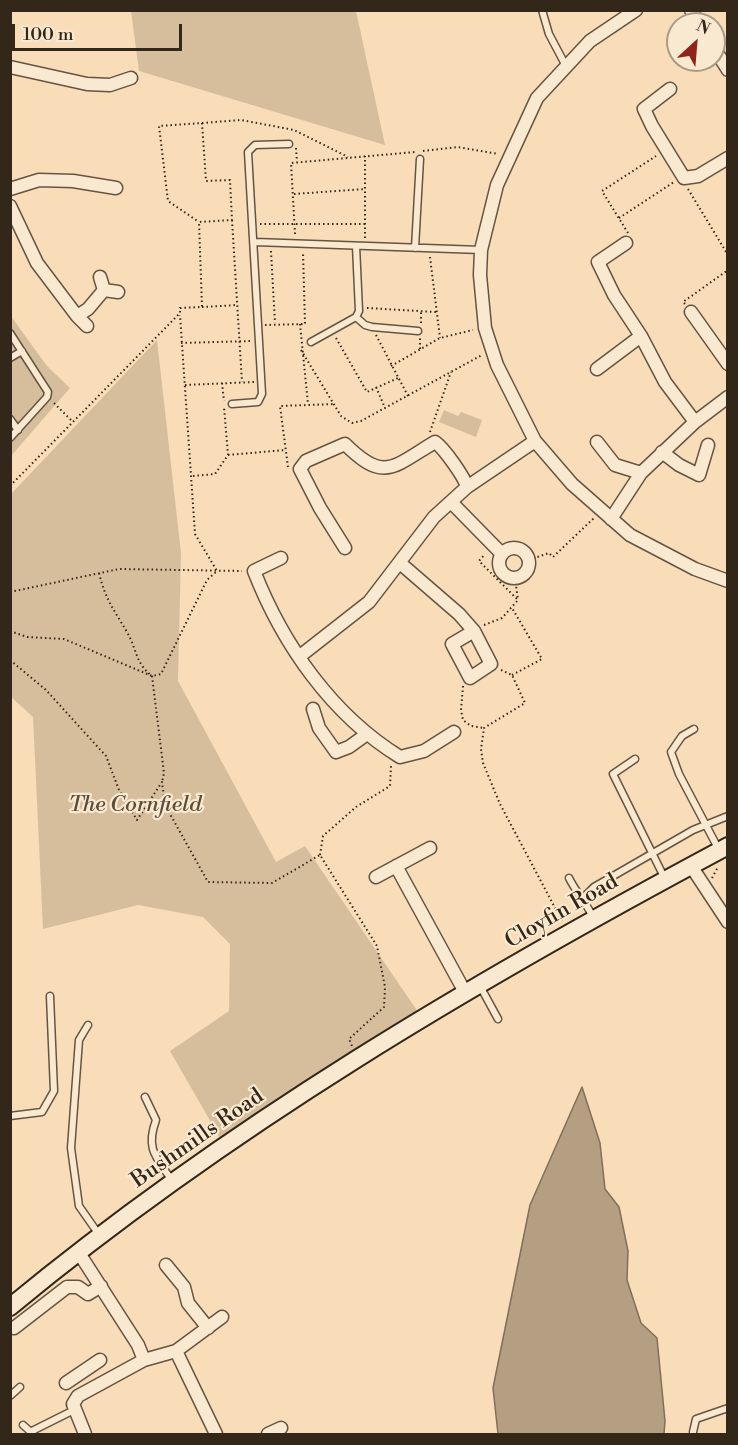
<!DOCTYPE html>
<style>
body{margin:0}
#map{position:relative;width:738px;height:1445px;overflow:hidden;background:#f8ddb8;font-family:"Libre Bodoni",serif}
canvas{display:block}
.frame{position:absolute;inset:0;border:12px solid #322719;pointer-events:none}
.north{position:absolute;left:666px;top:12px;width:60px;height:60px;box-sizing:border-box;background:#fae9d1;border:2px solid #aa9b87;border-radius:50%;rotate:26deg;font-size:16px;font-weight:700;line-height:24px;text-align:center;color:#322719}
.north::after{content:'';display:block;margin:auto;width:21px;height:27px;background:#8f2418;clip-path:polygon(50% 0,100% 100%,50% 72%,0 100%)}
.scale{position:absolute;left:12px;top:24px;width:170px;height:27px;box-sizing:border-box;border:3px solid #322719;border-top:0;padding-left:8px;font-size:18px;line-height:21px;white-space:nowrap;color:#322719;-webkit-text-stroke:4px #fae9d1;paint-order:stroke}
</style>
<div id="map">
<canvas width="738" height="1445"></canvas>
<div class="frame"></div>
<div class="north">N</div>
<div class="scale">100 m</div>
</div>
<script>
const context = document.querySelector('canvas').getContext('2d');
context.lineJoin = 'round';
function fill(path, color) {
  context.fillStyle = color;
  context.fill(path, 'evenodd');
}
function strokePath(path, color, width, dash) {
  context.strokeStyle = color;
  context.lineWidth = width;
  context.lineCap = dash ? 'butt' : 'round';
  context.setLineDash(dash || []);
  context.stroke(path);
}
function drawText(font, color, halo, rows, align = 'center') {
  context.font = font + ' "Libre Bodoni",serif';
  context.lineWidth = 4.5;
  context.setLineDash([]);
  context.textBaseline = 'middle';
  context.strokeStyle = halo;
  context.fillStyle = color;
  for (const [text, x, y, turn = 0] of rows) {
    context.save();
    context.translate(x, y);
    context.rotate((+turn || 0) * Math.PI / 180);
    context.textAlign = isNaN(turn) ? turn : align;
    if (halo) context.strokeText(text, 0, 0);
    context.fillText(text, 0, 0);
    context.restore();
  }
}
fill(new Path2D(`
 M131,11H356L385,145L139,71Z
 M10,315L47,366L70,388L11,456Z
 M157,340L181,553L178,681L276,862L305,846L418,1012L220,1138L170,1051L229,1011L230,944L203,917L138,905L43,929L33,717L11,697V494Z
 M444,410L458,416L461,412L482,420L476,437L439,422Z`), '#d6be9d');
const water = new Path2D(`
 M582,1087L600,1143L605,1189L619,1207L628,1251L627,1280L641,1323L657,1338L665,1421L664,1434H498L493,1388L530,1205Z`);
fill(water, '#b59f82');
strokePath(water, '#816f58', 1.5);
const service = new Path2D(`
 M542,10L549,34L566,66
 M255,242L481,250
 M415,248L420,159
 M356,317L365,325L372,327L418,331
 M10,333L48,392L47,397L10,438
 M311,342L356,317L359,311L356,246
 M10,358L22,351
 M232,404L258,402L262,394L248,152L255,145L289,144
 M10,419L18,430
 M694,729L682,736L671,752L679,774L719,850
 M635,759L613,774L665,879
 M569,878C577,894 586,902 594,919
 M584,897L594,887L693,830L728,816
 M480,986L498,1019
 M88,1025L79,1040L71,1148L79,1206L100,1236
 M145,1097L156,1120C145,1150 157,1158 173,1182
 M10,1116L42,1112L54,1091L50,996
 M10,1396L20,1387
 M23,1425L33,1434
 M32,1431L74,1410
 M693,1432L696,1419L728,1408`);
const minor = new Path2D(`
 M636,10L590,41L537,98L497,185L481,250L480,275L485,328L497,365L535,441L572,484L630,535L695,569L728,581
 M691,10L699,24
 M714,48L728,70
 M10,67L87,84L110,85L131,78
 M670,89L644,109L652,126L684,178L698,176L728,158
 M10,189L39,180L73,181L116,188
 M10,206L37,263L77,316L88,309L104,290
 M626,243L598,262L614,295L641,336L665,382L695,422
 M100,277L104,290L118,292
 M691,312L728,364
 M77,316L87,326
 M597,369L641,336
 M597,442L615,465L641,473
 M662,452L679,465L699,475L708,445
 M451,502L502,554
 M611,519L641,473L695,422L728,397
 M345,548L320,508L300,469L306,461L345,444C384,483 393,467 435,442C444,448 465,478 467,487
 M499 563a15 15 0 1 1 30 0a15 15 0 1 1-30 0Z
 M281,558L254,571C283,645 332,715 400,757L424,751L454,732
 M400,563L459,614L474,631L491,664L470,678L452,644L474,631
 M300,656L369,602L434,517L467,487L535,441
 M313,709L319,728L336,752L349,747L367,734
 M396,866L466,994
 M691,866L728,922
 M376,877L430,848
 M79,1253L138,1345L144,1360
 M166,1265L184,1287L188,1303L208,1328
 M14,1328L67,1287H78L88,1294L101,1286
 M176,1351L216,1434
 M66,1383L100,1360
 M85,1434L73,1404L78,1396L144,1360L176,1351L222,1317
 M268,1434L281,1428`);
const secondary = new Path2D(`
 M10,1307C230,1125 477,980 728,846`);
strokePath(service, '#645441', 9);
strokePath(minor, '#645441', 15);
strokePath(secondary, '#322719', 20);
strokePath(new Path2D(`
 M202,123L241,120L294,130L348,157
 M296,148L297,162
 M423,151L458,147L498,154
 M688,189L728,255
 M294,194L365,189
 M619,218L674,182
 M232,220L242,382
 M260,224H365
 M628,233L602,191L656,156
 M295,234L291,163L415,152
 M365,238V156
 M271,251L275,323
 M430,257L440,338
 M685,304L683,302L728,270
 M202,307L237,305
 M367,308L436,312
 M421,323V311
 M300,324L308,404
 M265,325L305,324L303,252
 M376,335L408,396
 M336,338L367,392L398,378
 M181,343L250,341
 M420,349V338
 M301,350L341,416L352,423L361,421L482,355
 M391,366L440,338L473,330
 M222,383L224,401
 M185,385L254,382
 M376,387L385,408
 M54,403L73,422
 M430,432L451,372
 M228,455L285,450
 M288,467L280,406L335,404
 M193,476L215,474L228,455L224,407
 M10,486L180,313V308L202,307L199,222L232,220L230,180L206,181L202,123L159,126L168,201L199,222
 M529,560L549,553L553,557L594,518
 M99,573C106,601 113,608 127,632C137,649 135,663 152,676L164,773L162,782
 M515,578L518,600
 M10,592L119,569L242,571
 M484,625L502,618L518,600L479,561L485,554
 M10,631L27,637L64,639L152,676L161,674L207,580L217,571L195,534L180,315
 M10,660L46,690L106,756L119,790L137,820L162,782L165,805L208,882L272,883L320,855L377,946L385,987L384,1007L349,1039L352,1046
 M501,670L512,675L525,703L484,728L481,749L483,763L500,804L562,921
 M512,675L542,659L512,608
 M463,686L461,710L463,720L471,726L484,728
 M320,855L323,836L356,807L390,786L391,766
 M712,878L718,867`), '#322719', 2, [1.5, 3]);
strokePath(service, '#fae9d1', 6);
strokePath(minor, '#fae9d1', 12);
strokePath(secondary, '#fae9d1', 16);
drawText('italic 22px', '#5b4d3a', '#fae9d1', [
 ["The Cornfield",135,806]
]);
drawText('22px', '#322719', '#fae9d1', [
 ["Cloyfin Road",562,912,-30],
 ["Bushmills Road",198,1139,-35]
]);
</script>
